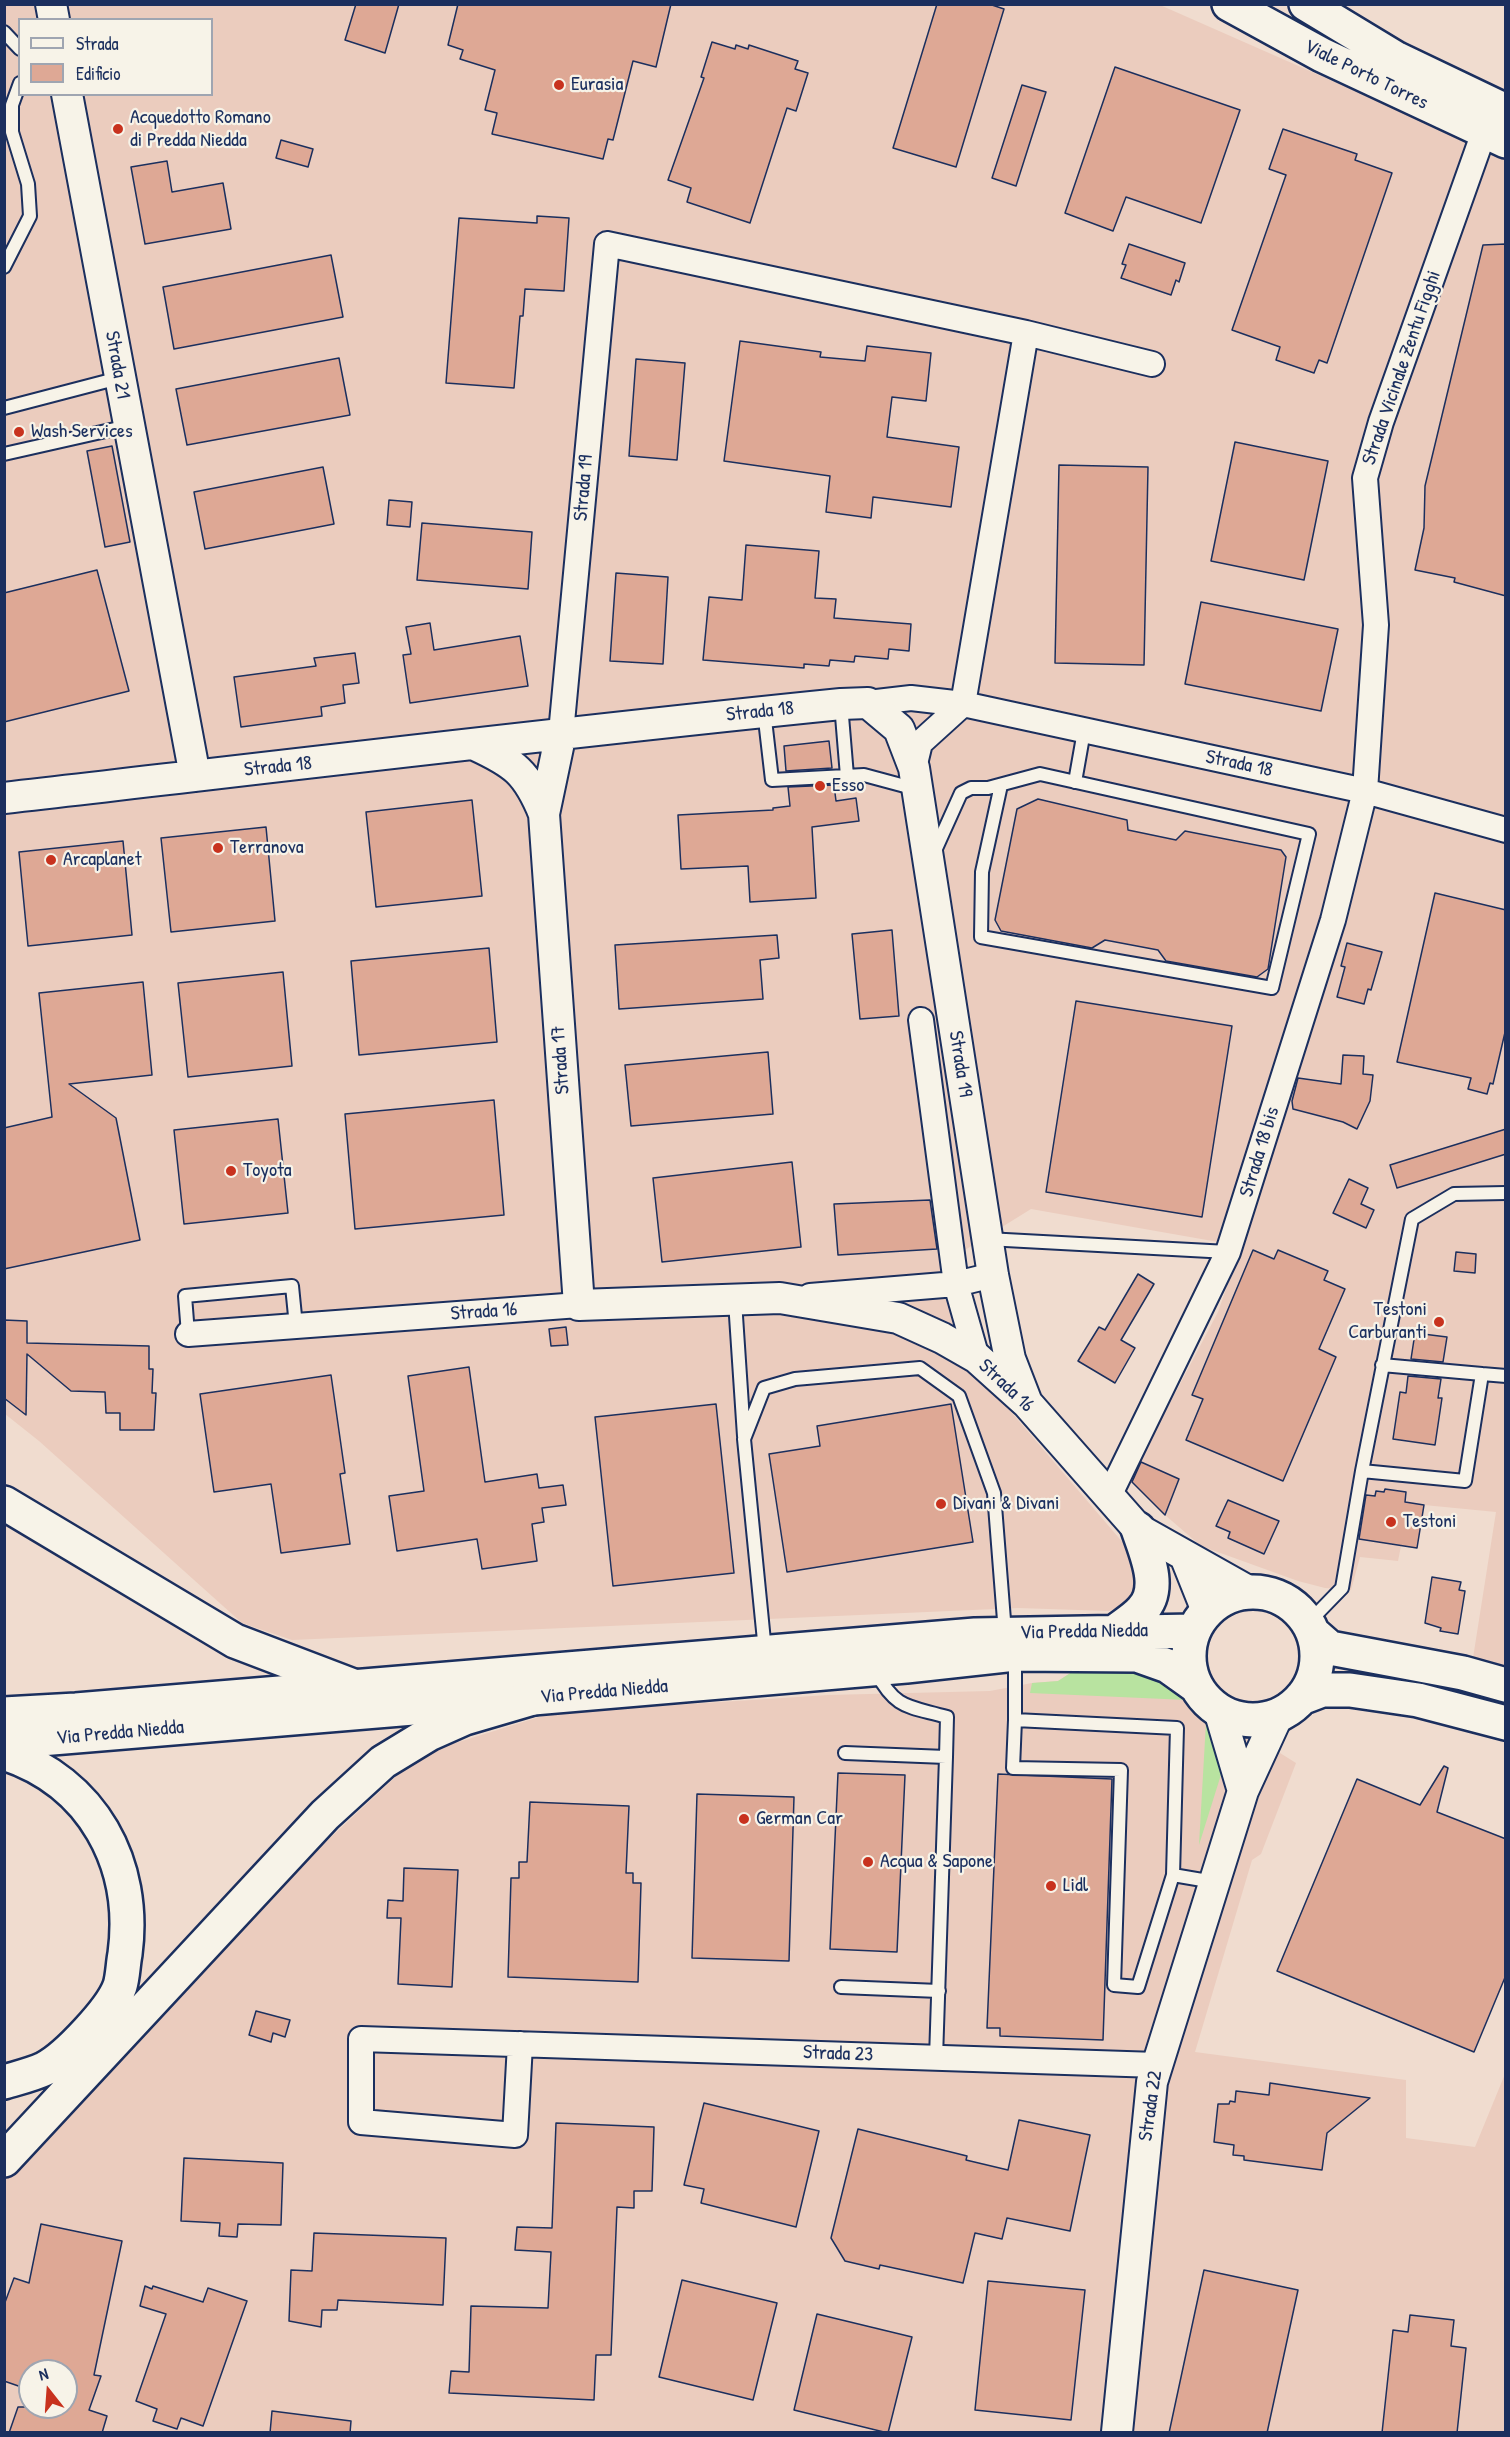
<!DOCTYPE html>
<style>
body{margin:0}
#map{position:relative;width:1510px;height:2437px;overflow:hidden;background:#f0dccf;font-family:"Patrick Hand",sans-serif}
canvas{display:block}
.frame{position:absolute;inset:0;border:6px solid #1b2f5e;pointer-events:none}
.legend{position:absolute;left:18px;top:18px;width:195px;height:78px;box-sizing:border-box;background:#f7f3e8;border:2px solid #9fa5b1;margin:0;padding:8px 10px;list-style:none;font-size:18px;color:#1b2f5e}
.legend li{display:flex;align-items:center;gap:12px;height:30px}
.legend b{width:30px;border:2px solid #9fa5b1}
.north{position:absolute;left:18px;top:2359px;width:60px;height:60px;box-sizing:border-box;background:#f7f3e8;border:2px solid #9fa5b1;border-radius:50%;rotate:343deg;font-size:16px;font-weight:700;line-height:24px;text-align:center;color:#1b2f5e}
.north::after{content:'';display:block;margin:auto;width:21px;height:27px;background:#c8321e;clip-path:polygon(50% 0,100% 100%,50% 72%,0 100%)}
</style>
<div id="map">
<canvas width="1510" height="2437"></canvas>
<div class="frame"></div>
<ul class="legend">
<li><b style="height:8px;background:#f7f3e8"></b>Strada</li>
<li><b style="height:16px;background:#dea895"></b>Edificio</li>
</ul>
<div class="north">N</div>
</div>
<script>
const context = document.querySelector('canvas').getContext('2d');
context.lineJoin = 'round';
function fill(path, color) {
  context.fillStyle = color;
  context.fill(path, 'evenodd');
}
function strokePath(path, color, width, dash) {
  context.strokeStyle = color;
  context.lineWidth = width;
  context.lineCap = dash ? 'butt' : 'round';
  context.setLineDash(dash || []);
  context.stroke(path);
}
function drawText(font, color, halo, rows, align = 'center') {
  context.font = font + ' "Patrick Hand",sans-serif';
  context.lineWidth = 4.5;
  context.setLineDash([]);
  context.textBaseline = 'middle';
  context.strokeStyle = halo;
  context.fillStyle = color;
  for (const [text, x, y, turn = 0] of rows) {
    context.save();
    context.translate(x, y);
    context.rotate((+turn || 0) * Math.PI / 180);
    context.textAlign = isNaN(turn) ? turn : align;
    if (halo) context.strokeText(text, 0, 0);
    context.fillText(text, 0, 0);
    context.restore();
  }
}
fill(new Path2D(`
 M4,5H1160L1505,157V1666L1473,1658L1496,1512L1424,1505L1417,1548L1401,1546L1398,1561L1360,1557L1351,1590L1325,1588L1298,1581L1201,1546L1165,1515L1132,1482L1131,1477L1218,1312L1241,1246L1031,1209L944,1263L958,1361L983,1379L1142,1565L1138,1601L1109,1611L1018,1608L292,1640L242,1623L39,1441L5,1414ZM20,20H212V94H20Z
 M1075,1670L1171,1682L1206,1722L1248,1733L1296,1763L1261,1854L1252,1860L1195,2052L1406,2080V2138L1475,2147L1505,2074V2432H5L4,2169L269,1895L420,1754L552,1713L828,1695L990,1691L1032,1683L1058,1681ZM30,2371H66V2407H30Z`), '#ebccbe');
fill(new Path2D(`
 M1075,1670L1152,1675L1171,1682L1187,1700L1030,1693L1032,1683L1058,1681Z
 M1206,1722L1220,1745L1224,1765L1199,1845Z`), '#b8e3a0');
const building = new Path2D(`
 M356,4H399L385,53L345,40Z
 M458,4H671L656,67L633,61L613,140L608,139L603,159L492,134L497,113L485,110L495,70L460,59L463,50L448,45Z
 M937,4H989L1004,9L956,167L893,148Z
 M712,42L735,49L736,45L748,49L749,45L798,61L795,69L808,73L796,111L787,108L750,223L687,202L691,188L668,180L704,78L701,77Z
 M1115,67L1240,110L1201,223L1126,197L1113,231L1065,213Z
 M1022,85L1046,92L1016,186L992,178Z
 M1283,129L1357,154L1355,160L1392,173L1327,363L1319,360L1314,373L1276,360L1280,347L1232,330L1286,175L1269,169Z
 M281,140L313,149L308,167L276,158Z
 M167,161L172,192L223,183L231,229L145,244L131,167Z
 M537,216L569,218L564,291L525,289L523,316H520L514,388L446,383L459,218L537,223Z
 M1129,244L1185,263L1179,282L1176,280L1171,295L1121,278L1126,265L1122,264Z
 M1506,244V596L1454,582L1455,578L1415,570L1424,528L1425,486L1483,245Z
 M331,255L343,317L174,349L163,287Z
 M740,341L821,352L820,357L865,361L867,346L931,353L926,401L892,397L887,437L959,447L951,507L873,497L871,518L826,512L830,476L724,461Z
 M339,358L350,415L187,445L176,389Z
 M636,359L685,363L677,460L629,456Z
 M1235,442L1328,461L1304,580L1211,561Z
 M112,446L130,542L105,547L87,451Z
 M1059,465L1148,467L1144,665L1055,663Z
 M323,467L334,524L205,549L194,492Z
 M389,500L412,502L410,527L387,525Z
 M422,523L532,532L528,589L417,580Z
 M746,545L819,551L815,598L836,599L834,618L911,624L909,651L889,649L888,659L855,656L854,662L830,660L829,666L804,664V668L703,660L709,597L742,600Z
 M97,570L129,691L4,722V593Z
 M616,573L668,577L663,664L610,661Z
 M1201,602L1338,629L1321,711L1185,684Z
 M430,623L434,650L520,636L528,686L410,703L403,655L411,654L406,627Z
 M355,653L359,683L343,685L345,703L321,707L322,716L241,727L234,677L316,666L314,658Z
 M829,741L832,768L786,771L784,746Z
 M834,785L836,801L856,798L859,821L812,827L816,898L750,902L748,866L681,869L678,815L773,810V808L790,806L788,787Z
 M1038,799L1127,820L1128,830L1176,840L1185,831L1281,850L1286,857L1268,969L1257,977L1166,961L1158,950L1105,940L1092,948L1001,931L995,920L1017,809Z
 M472,800L482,896L376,907L366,812Z
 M266,827L275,921L171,932L161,838Z
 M123,841L132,935L28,946L19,852Z
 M1435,893L1506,910V1028L1493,1084L1490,1083L1487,1094L1468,1089L1471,1078L1397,1062Z
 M892,930L899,1016L860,1019L852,934Z
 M777,935L779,958L760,960L763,999L619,1009L615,945Z
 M1347,943L1382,952L1371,990L1368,989L1364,1004L1337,997L1345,967L1341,966Z
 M489,948L497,1042L359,1055L351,961Z
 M283,972L292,1066L188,1077L178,983Z
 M143,982L152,1075L69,1084L116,1118L140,1240L4,1269V1128L52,1117L39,993Z
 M1076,1001L1232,1026L1202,1217L1046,1192Z
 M768,1052L773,1114L631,1126L625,1065Z
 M1343,1055L1364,1056L1363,1074L1373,1075L1370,1101L1357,1129L1343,1122L1293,1109L1292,1101L1298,1078L1341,1084Z
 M494,1100L504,1215L355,1229L345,1114Z
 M278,1119L288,1213L184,1224L174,1130Z
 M1506,1129V1154L1397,1188L1390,1165Z
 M792,1162L801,1247L662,1262L653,1178Z
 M1349,1179L1368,1188L1361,1204L1374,1210L1366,1228L1333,1213Z
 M930,1200L937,1249L838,1255L834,1204Z
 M1253,1250L1274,1259L1278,1250L1328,1271L1324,1280L1345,1289L1319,1349L1336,1357L1283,1481L1186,1440L1203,1399L1192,1395Z
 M1456,1252L1476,1254L1475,1273L1454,1271Z
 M1138,1274L1154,1284L1121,1340L1135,1348L1115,1383L1078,1361L1099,1327L1105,1330Z
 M4,1320L27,1321V1343L149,1346V1369H153L152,1393H156L154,1430H120V1413H106L105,1392L71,1391L27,1354L26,1415L4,1398Z
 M566,1327L568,1345L551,1346L549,1329Z
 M1415,1333L1447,1337L1443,1362L1411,1359Z
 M469,1367L485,1482L537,1474L539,1488L563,1485L566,1505L542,1508L544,1522L532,1524L537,1561L482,1569L477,1539L397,1551L389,1496L424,1491L408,1376Z
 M331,1375L345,1473L340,1474L350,1544L281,1553L271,1484L214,1492L200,1394Z
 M1408,1376L1441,1379L1438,1398H1442L1435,1445L1393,1439L1400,1392L1406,1393Z
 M716,1404L734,1573L613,1586L595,1417Z
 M951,1404L973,1542L787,1572L769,1454L820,1446L817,1426Z
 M1141,1462L1179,1479L1165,1515L1132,1482Z
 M1385,1489L1406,1492L1405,1502L1424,1505L1417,1548L1359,1539L1366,1495L1375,1496L1376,1491L1384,1492Z
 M1228,1500L1279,1521L1264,1554L1228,1538L1230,1532L1216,1526Z
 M1432,1577L1461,1582L1459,1590L1465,1591L1458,1634L1440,1631L1441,1628L1425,1623Z
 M1444,1766L1448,1768L1437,1812L1506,1839V1975L1474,2052L1277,1971L1357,1779L1420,1805Z
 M838,1773L905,1775L897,1952L830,1949Z
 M998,1774L1112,1779L1103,2040L1000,2036V2028H987Z
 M697,1794L794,1797L789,1961L692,1958Z
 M530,1802L629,1806L626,1873H633V1883H641L638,1982L508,1977L511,1878H519V1862H527Z
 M404,1868L458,1870L452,1987L398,1984L401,1918H387L388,1900L403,1901Z
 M256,2011L290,2020L285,2037L273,2033L271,2042L249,2035Z
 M1270,2083L1370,2098L1327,2133L1322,2170L1244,2160V2156L1233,2155L1234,2145L1214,2142L1218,2104H1229L1230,2101L1235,2102L1236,2091L1269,2095Z
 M704,2103L819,2131L796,2227L701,2203L704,2189L684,2185Z
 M1019,2120L1090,2135L1070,2231L1007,2218L1002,2239L975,2233L963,2283L880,2265L879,2269L845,2261L831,2238L858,2129L967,2156L966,2160L1008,2170Z
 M556,2123L654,2127L652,2191H634V2208L617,2207L611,2355H596L594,2400L449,2393L451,2371L469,2372L471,2306L548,2308L551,2252L515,2250L517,2227L552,2228Z
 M184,2158L283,2163L281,2225L238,2224L237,2237L219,2236L220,2223L181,2221Z
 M41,2224L122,2241L94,2375L101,2376L89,2410L107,2416L102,2433H9L18,2407H66V2371H30V2390L4,2381V2305L14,2278L29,2283Z
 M314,2233L446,2238L443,2305L338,2300L337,2310H322L321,2327L289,2321L291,2270L312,2271Z
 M1204,2270L1298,2290L1267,2433H1169Z
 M682,2280L777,2303L753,2400L659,2377Z
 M988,2281L1085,2290L1071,2420L975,2410Z
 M145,2286L152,2289L153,2286L203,2302L208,2288L247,2301L203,2426L181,2418L177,2429L153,2421L157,2409L136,2401L166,2314L140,2306Z
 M817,2314L912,2337L888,2433L794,2410Z
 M1410,2315L1454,2320L1451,2346L1466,2348L1457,2433H1382L1393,2330L1408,2332Z
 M272,2411L351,2421L350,2433H270Z`);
fill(building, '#dea895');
strokePath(building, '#1b2f5e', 1.5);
const service = new Path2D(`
 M4,32L20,49
 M4,267L30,216L28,184L12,132V105L20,83
 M4,408L119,378
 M4,454L128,426
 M841,704L847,776
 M764,711L772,780L864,775L916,789
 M1075,782L1084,731
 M934,853L961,793L971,788H988L1040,774L1309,834L1272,988L981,937L982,872L1001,785
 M987,1239L1228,1252
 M735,1301L744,1436
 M188,1334L185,1296L292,1286L296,1326
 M1382,1365L1482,1374
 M1362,1471L1465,1481L1482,1374L1506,1376
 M1308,1623L1342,1588L1362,1471L1412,1219L1454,1194L1506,1193
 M765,1651L744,1439L764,1388L795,1379L920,1368L959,1396L994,1493L1005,1633
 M876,1672C896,1710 909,1706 947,1717L946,1757
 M1015,1720L1013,1768L1121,1770L1114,1985L1138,1987L1173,1875L1177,1728L1015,1720V1655
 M845,1753L946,1757L936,2058
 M1173,1875L1214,1882
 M841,1987L939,1991`);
const minor = new Path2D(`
 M868,703L911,698L963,704L1365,791L1506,830
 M561,733L607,244L1026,333L1152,364
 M914,768L920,743L963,704L1026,333
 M921,1020L956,1284L977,1358
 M810,1296L956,1284L993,1275
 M188,1334L579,1305
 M1109,1496L1228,1252L1333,920L1365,791L1376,625L1365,478L1381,422L1484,132
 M520,2044L515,2135L361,2122V2039L1157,2065`);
const tertiary = new Path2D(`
 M51,4L54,20
 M67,94L195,776
 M561,733L544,814L579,1305L780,1298L898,1318L942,1338L977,1358L1027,1403L1138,1529L1250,1592
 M475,745C514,763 527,772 544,814
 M4,798C283,766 562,732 841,704L868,703L899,729L914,768L993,1275L1010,1359L1027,1403
 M1185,1556L1207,1611
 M1219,1710L1243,1791
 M1117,2432L1152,2082L1243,1791L1278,1715`);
const secondary = new Path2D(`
 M1229,4L1322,55L1506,141
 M1306,4L1397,59L1506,111
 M1189 1656a64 64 0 1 1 128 0a64 64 0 1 1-128 0Z
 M1116,1631C1125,1624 1135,1618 1142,1610C1163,1589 1146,1553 1138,1529
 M1314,1634L1330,1648L1463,1673L1506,1685
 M1301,1698L1322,1690H1350L1418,1700L1506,1723
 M4,1714L76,1710L975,1635L1194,1631
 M4,1742L533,1698L906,1666L1015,1654L1137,1655L1168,1666L1196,1686`);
const trunk = new Path2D(`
 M4,1503L235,1641L353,1686
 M4,1753C93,1782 137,1864 125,1954C123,1964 123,1976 120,1986C112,2009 66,2058 44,2069C31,2075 17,2078 4,2082
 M4,2160L325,1815L383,1762L429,1734L465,1718L533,1698`);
strokePath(service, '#1b2f5e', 16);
strokePath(minor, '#1b2f5e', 28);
strokePath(tertiary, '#1b2f5e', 34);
strokePath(secondary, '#1b2f5e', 38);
strokePath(trunk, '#1b2f5e', 38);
strokePath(service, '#f7f3e8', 12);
strokePath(minor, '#f7f3e8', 24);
strokePath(tertiary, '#f7f3e8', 30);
strokePath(secondary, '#f7f3e8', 33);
strokePath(trunk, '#f7f3e8', 33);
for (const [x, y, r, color] of [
 [559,85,6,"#c8321e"],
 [118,129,6,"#c8321e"],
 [19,432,6,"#c8321e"],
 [820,786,6,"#c8321e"],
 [218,848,6,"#c8321e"],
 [51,860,6,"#c8321e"],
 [231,1171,6,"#c8321e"],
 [1439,1322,6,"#c8321e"],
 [941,1504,6,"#c8321e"],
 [1391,1522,6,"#c8321e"],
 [744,1819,6,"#c8321e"],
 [868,1862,6,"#c8321e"],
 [1051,1886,6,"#c8321e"]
]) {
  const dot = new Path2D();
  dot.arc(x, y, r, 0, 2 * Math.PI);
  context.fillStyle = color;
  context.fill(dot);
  strokePath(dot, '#f7f3e8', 2);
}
drawText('20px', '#1b2f5e', '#f7f3e8', [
 ["Viale Porto Torres",1366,75,26],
 ["Strada 21",117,365,80],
 ["Strada Vicinale Zentu Figghi",1402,368,-71],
 ["Strada 19",584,488,-85],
 ["Strada 18",760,712,-6],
 ["Strada 18",1239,764,12],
 ["Strada 18",278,767,-6],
 ["Strada 17",561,1060,-94],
 ["Strada 19",960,1064,81],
 ["Strada 18 bis",1260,1152,-73],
 ["Strada 16",484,1312,-4],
 ["Strada 16",1006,1386,43],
 ["Via Predda Niedda",1084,1632,-1],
 ["Via Predda Niedda",604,1692,-5],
 ["Via Predda Niedda",120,1733,-5],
 ["Strada 23",838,2054,2],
 ["Strada 22",1151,2106,-82]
]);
drawText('20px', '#1b2f5e', '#f7f3e8', [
 ["Eurasia",571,85],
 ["Acquedotto Romano",130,118],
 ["di Predda Niedda",130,141],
 ["Wash Services",31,432],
 ["Esso",832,786],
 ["Terranova",230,848],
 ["Arcaplanet",63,860],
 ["Toyota",243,1171],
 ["Testoni",1427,1310,"right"],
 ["Carburanti",1427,1333,"right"],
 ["Divani & Divani",953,1504],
 ["Testoni",1403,1522],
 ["German Car",756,1819],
 ["Acqua & Sapone",880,1862],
 ["Lidl",1063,1886]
], 'left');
</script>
